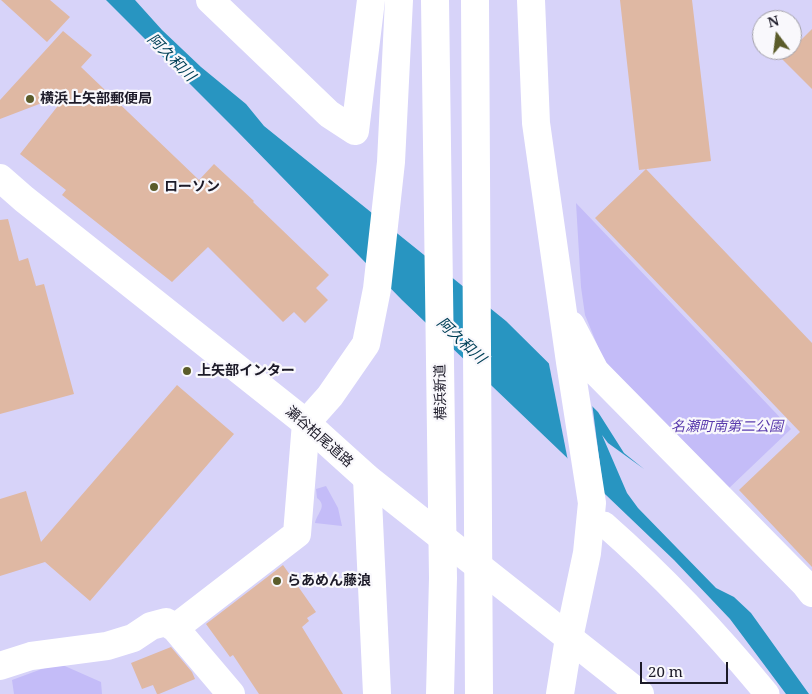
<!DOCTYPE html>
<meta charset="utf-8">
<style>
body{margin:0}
#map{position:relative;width:812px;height:694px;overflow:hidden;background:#d7d3f9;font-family:"Noto Serif",serif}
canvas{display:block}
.north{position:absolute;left:752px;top:10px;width:50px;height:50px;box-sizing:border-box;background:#f9f8fc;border:1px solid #a19fa7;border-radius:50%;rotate:345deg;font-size:14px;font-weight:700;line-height:20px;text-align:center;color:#1c1a28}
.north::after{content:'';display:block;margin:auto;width:18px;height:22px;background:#5b5c2a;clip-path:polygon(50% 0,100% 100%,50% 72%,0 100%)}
.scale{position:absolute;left:640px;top:662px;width:88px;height:22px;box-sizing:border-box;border:2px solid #1c1a28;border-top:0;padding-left:6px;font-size:15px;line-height:18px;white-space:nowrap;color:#1c1a28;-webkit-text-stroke:4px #f9f8fc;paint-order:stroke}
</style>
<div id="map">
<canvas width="812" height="694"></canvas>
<div class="north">N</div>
<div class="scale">20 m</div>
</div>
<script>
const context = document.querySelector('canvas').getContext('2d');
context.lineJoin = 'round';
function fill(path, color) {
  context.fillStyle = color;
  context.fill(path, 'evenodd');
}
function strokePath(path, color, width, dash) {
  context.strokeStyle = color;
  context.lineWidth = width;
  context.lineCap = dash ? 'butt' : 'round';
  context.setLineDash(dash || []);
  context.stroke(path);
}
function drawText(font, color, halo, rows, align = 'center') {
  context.font = font + ' "Noto Serif","Noto Sans JP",serif';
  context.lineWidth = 4.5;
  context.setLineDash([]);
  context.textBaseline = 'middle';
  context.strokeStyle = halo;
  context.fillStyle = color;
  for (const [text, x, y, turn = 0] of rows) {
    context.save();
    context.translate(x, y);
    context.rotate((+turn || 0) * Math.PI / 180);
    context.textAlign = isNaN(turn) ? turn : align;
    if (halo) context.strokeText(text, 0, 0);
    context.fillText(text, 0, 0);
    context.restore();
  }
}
fill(new Path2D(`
 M576,203L791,429L726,491L603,359L585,315L581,287Z
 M326,486L338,508L342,526L315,523C317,513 328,506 317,498L316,489Z
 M58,663L101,682L102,694H14L12,680Z`), '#c4bcf8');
fill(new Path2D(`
 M106,0H135L162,30L201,67L246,104L264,126L506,321L598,412L624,453L644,469L608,443L602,435L627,493L638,508L716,588L734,597L751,613L809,694H786L730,619L674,560L402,300L237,131Z`), '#2895c1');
fill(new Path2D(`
 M548,359L592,403L604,496L568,461Z`), '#d7d3f9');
fill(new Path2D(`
 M1,0H50L70,17L47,42Z
 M620,0H692L711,161L639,170Z
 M812,29V89L782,59Z
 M63,31L92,55L81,67L199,180L214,164L254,201L253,202L329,275L316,288L328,300L305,323L294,312L283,322L208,247L172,282L62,195L66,190L20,154L68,93L0,119V100Z
 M646,169L812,343V567L739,490L800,432L595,218Z
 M8,219L19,261L28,258L36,286L44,284L74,394L0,414V220Z
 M177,385L234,434L90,601L45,562L0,576V499L26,491L41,542Z
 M283,565L316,612L307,618L309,621L302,627L343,694H259L233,655L230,657L206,624Z
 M171,647L192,672L195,679L159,694H157L153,685L142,689L131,663Z`), '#dfb8a3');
strokePath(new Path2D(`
 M604,524C663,576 717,633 767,694`), '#fff', 25);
strokePath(new Path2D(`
 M210,0L329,114L355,131L371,0
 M531,0L536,123L570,362L592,503L587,553L569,638
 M571,325L595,371L805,584L812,593
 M175,628L231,694
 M0,666L31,656L107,646L133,638L151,626L166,622L175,628L297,534L306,423`), '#fff', 28);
strokePath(new Path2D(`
 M0,178L24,199L306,423L367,478L640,694`), '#fff', 28);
strokePath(new Path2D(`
 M435,0L443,578L440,694
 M475,0L479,694
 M306,423L330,396L366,344L377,289L391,162L399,0
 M367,478L377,694
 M560,694L569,638`), '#fff', 28);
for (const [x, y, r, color] of [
 [30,99,5,"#5b5c2a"],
 [154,187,5,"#5b5c2a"],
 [187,371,5,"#5b5c2a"],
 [277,581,5,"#5b5c2a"]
]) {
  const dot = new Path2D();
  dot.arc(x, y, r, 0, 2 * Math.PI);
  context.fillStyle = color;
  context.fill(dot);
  strokePath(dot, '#f9f8fc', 2);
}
drawText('bold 14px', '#1c1a28', '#f9f8fc', [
 ["横浜上矢部郵便局",40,99],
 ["ローソン",164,187],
 ["上矢部インター",197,371],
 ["らあめん藤浪",287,581]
], 'left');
drawText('14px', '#1c1a28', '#f9f8fc', [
 ["横浜新道",441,392,-91],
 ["瀬谷柏尾道路",319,437,41]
]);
drawText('italic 14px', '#5a3bad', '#f9f8fc', [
 ["名瀬町南第二公園",727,427]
]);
drawText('italic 15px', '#014057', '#f9f8fc', [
 ["阿久和川",171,58,45],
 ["阿久和川",461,341,43]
]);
</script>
